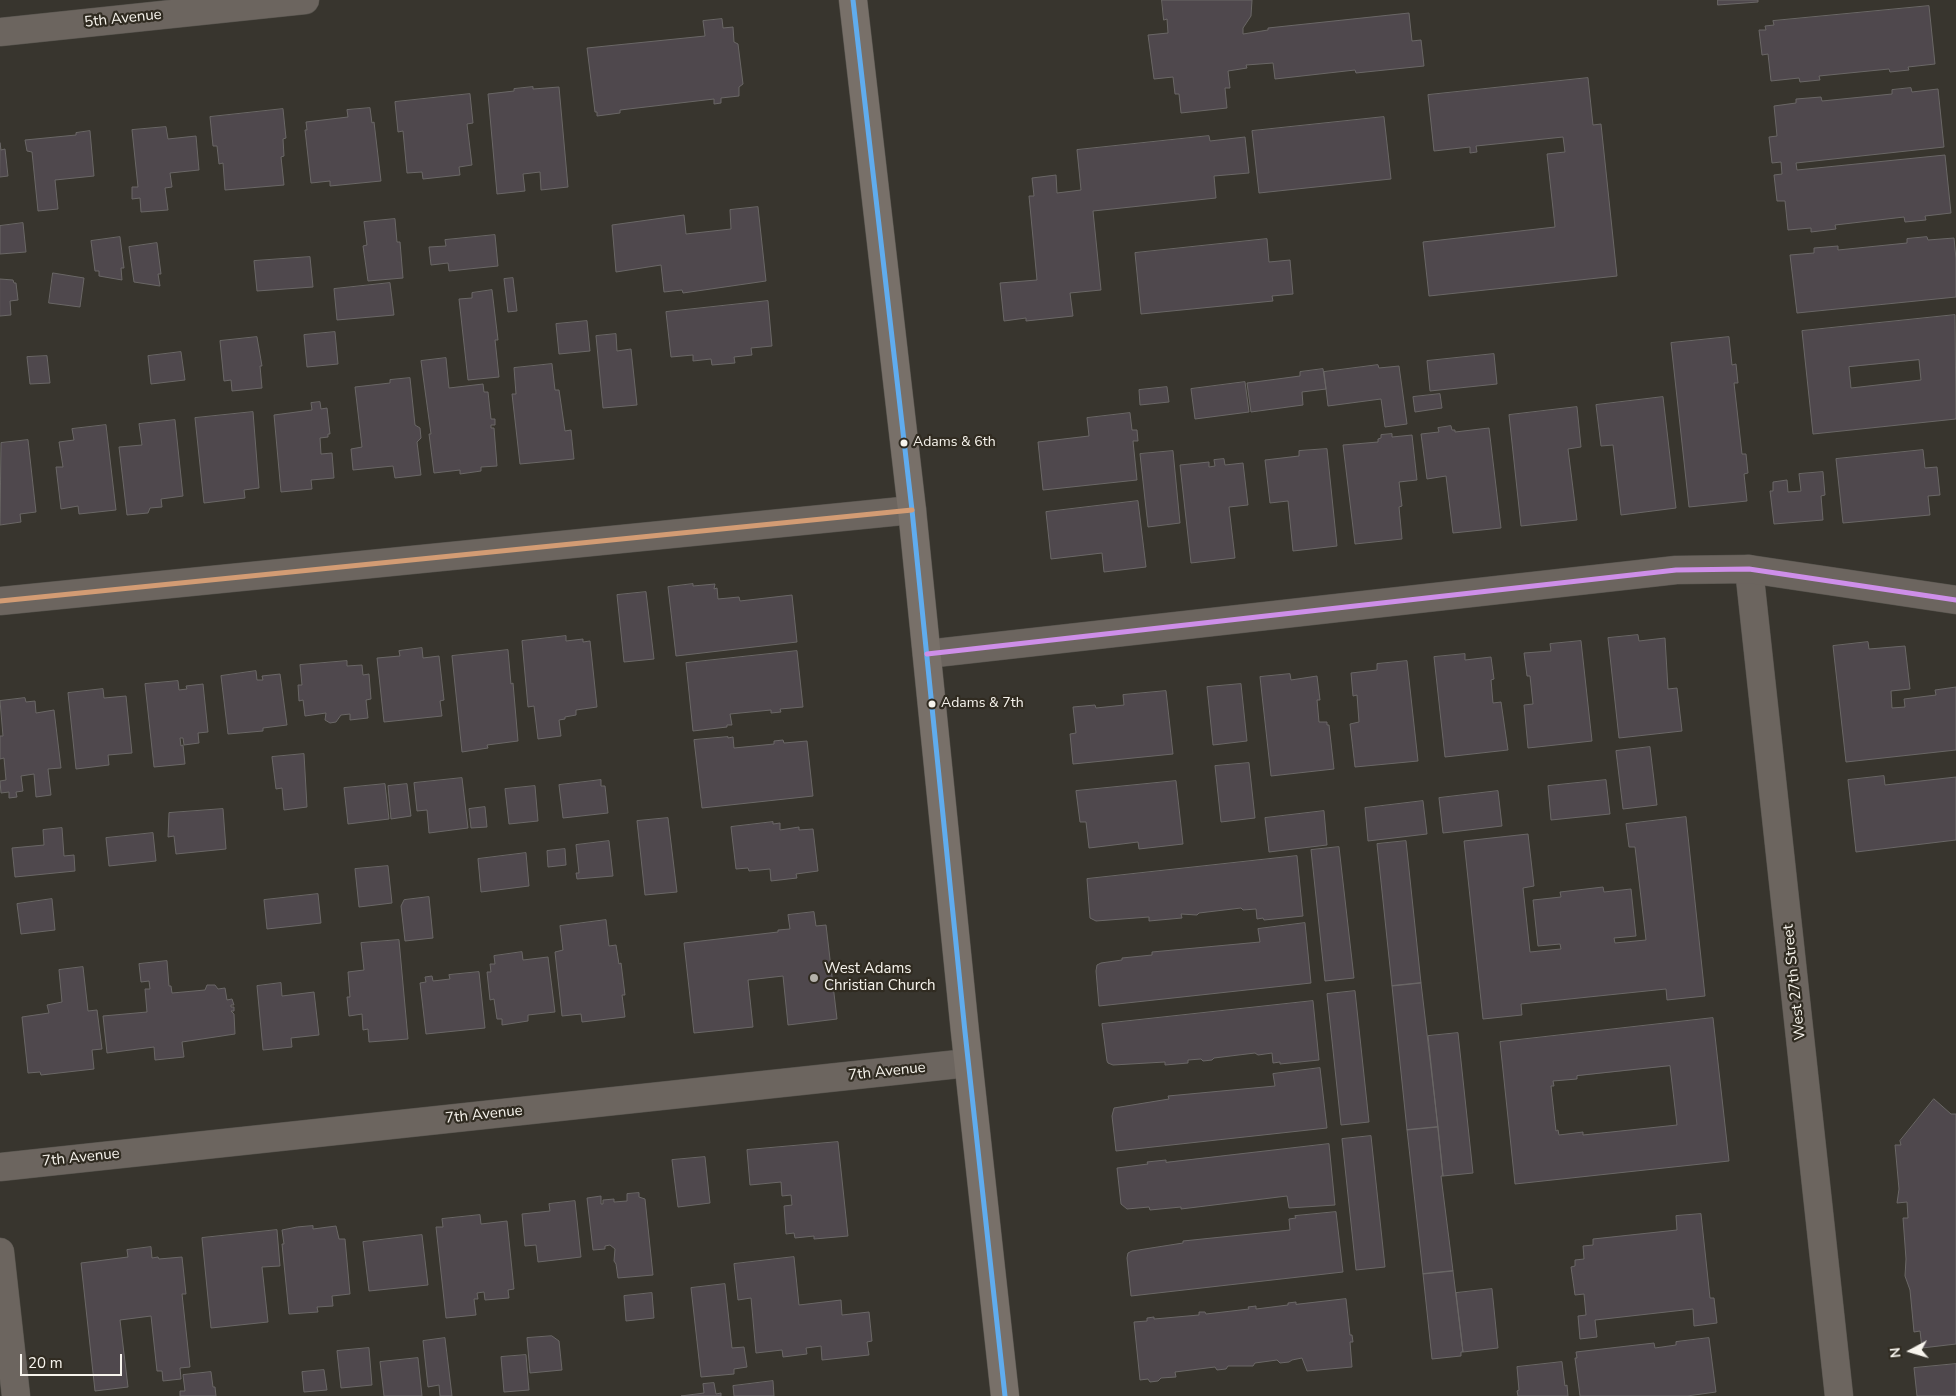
<!DOCTYPE html>
<style>
body{margin:0}
#map{position:relative;width:1956px;height:1396px;overflow:hidden;background:#38352e;font-family:"Nunito Sans",sans-serif}
canvas{display:block}
.north{position:absolute;left:1886px;top:1326px;width:50px;height:50px;-webkit-text-stroke:4px #302b21;paint-order:stroke;rotate:264deg;font-size:14px;font-weight:700;line-height:20px;text-align:center;color:#f7f4ed}
.north::after{content:'';display:block;margin:auto;width:18px;height:22px;background:#f7f4ed;clip-path:polygon(50% 0,100% 100%,50% 72%,0 100%)}
.scale{position:absolute;left:20px;top:1354px;width:102px;height:22px;box-sizing:border-box;border:2px solid #f7f4ed;border-top:0;padding-left:6px;font-size:15px;line-height:18px;white-space:nowrap;color:#f7f4ed;-webkit-text-stroke:4px #302b21;paint-order:stroke}
</style>
<div id="map">
<canvas width="1956" height="1396"></canvas>
<div class="north">N</div>
<div class="scale">20 m</div>
</div>
<script>
const context = document.querySelector('canvas').getContext('2d');
context.lineJoin = 'round';
function fill(path, color) {
  context.fillStyle = color;
  context.fill(path, 'evenodd');
}
function strokePath(path, color, width, dash) {
  context.strokeStyle = color;
  context.lineWidth = width;
  context.lineCap = dash ? 'butt' : 'round';
  context.setLineDash(dash || []);
  context.stroke(path);
}
function drawText(font, color, halo, rows, align = 'center') {
  context.font = font + ' "Nunito Sans",sans-serif';
  context.lineWidth = 4.5;
  context.setLineDash([]);
  context.textBaseline = 'middle';
  context.strokeStyle = halo;
  context.fillStyle = color;
  for (const [text, x, y, turn = 0] of rows) {
    context.save();
    context.translate(x, y);
    context.rotate((+turn || 0) * Math.PI / 180);
    context.textAlign = isNaN(turn) ? turn : align;
    if (halo) context.strokeText(text, 0, 0);
    context.fillText(text, 0, 0);
    context.restore();
  }
}
const building = new Path2D(`
 M1162,0H1252L1251,16L1243,28V34L1268,30V28L1409,13L1412,41L1421,40L1424,66L1356,73L1355,70L1275,79L1273,63L1246,65L1247,68L1228,71L1230,88H1225L1227,108L1181,113L1179,94H1175L1173,77L1154,79L1148,35L1168,33L1167,19L1164,20Z
 M1718,0H1758V2L1718,5Z
 M1929,6L1935,64L1908,67L1909,70L1890,72L1889,69L1819,76L1820,80L1800,82L1799,78L1771,81L1768,54L1762,55L1759,30H1766L1765,26L1774,25L1773,21Z
 M722,19L723,28L733,27L734,42L738,44L743,84L739,87V96L721,98V103L714,104V99L620,110V113L597,116V112H595L587,48L705,36L703,21Z
 M1588,78L1593,125L1601,124L1617,276L1429,296L1423,242L1555,227L1547,154L1565,152L1563,137L1476,146L1477,152L1470,153V147L1434,151L1428,95Z
 M533,87V89L559,87L568,187L541,190L540,172L523,174L525,191L497,194L488,94L514,91V89Z
 M1911,88L1912,92L1938,89L1944,147L1796,163L1797,170L1945,155L1951,213L1925,216L1926,220L1905,222L1904,217L1835,225L1836,229L1811,232V228L1788,230L1785,201H1777L1774,175L1782,174L1781,162L1772,163L1769,137L1777,136L1774,106L1796,103V99L1821,97L1822,101L1892,94V90Z
 M470,94L473,123L467,124L472,165L459,167L460,175L423,179L422,172L407,173L403,131L398,132L395,102Z
 M370,108L372,123L374,122L381,181L330,186V181L311,183L305,130H307L306,122L348,117L347,110Z
 M283,109L286,138L283,139L284,156L281,157L284,185L225,190L223,163L219,164L217,146H213L210,117Z
 M1384,117L1391,179L1259,193L1252,131Z
 M166,127L168,139L196,136L199,170L170,173L172,187L165,188L168,210L141,212L140,198L132,199V187H138L132,130Z
 M90,131L94,176L55,180L58,209L38,211L32,152L27,151L25,140L76,135V133Z
 M1209,136L1210,141L1245,137L1249,173L1214,176L1216,198L1093,211L1101,290L1070,293L1073,316L1026,321V318L1004,321L1000,283L1037,280L1029,196H1034L1032,178L1056,175L1057,193L1081,190L1077,150Z
 M0,143L1,150L5,149L8,176L0,177Z
 M758,207L766,281L683,293L682,290L664,292L661,265L616,272L612,225L684,215L686,234L731,229L730,210Z
 M395,219L397,242H400L403,278L368,281L363,246L367,245L364,222Z
 M23,223L26,252L0,254V226Z
 M495,235L498,266L449,271L448,263L431,265L429,247L446,246L445,240Z
 M120,237L124,268H121L122,280L99,276V271H95L91,241Z
 M1927,237L1928,240L1954,238L1956,259V297L1797,313L1790,255L1814,253V248L1838,246V250L1907,243V239Z
 M1267,239L1269,262L1290,260L1293,294L1272,296L1273,301L1141,314L1135,253Z
 M157,243L161,274H158L160,286L134,282L129,247Z
 M310,257L313,287L257,291L254,261Z
 M53,273L84,278L80,307L49,303Z
 M513,278L517,311L508,312L504,279Z
 M0,279L13,280L14,283H16L18,300L10,301L11,315L0,316Z
 M390,283L394,315L337,320L334,289Z
 M492,290L498,340H495L499,377L468,380L459,299L472,298V293Z
 M768,301L772,346L751,348L752,355L734,357L735,363L712,365L711,359L693,361V355L671,357L666,312Z
 M1955,315L1956,419L1813,434L1802,331ZM1919,360L1921,380L1851,388L1849,367Z
 M587,321L590,351L559,354L556,324Z
 M335,332L338,364L307,367L304,335Z
 M616,334L617,351L631,349L637,405L603,408L596,336Z
 M257,337L262,366H260L262,388L232,391L231,380L224,381L220,341Z
 M1729,337L1732,365L1736,364L1738,383H1734L1742,454H1746L1748,473L1744,474L1747,501L1689,507L1671,343Z
 M181,352L185,380L151,384L148,356Z
 M1494,354L1497,384L1430,391L1427,361Z
 M47,356L50,383L30,384L27,357Z
 M446,358L449,388L483,384L484,392H488L491,419H495V425H491V428H494L497,466L481,467V471L460,474V470L434,473L429,434H431L421,361Z
 M552,364L555,390H559L565,431L571,430L574,459L520,464L512,394H516L514,368Z
 M1378,365L1379,368L1399,366L1407,424L1385,427L1381,399L1328,406L1324,372Z
 M1323,369L1326,389L1302,392L1303,405L1251,412L1247,383L1300,376V372Z
 M410,378L415,425L420,428L421,438L417,442L421,475L395,478L393,466L353,470L351,449L362,447L355,387L390,383V380Z
 M1245,382L1249,412L1195,419L1191,389Z
 M1167,387L1169,402L1140,405L1139,390Z
 M1440,394L1442,408L1415,412L1413,397Z
 M1663,397L1676,508L1621,515L1613,445L1601,446L1596,405Z
 M320,402L321,409L327,408L330,434H328V437L320,438L321,454L332,453L334,478L311,480L312,489L281,492L274,415L312,410L311,403Z
 M1577,407L1581,447L1568,449L1577,520L1521,526L1509,415Z
 M253,412L259,488L244,490L245,498L204,503L195,418Z
 M1130,413L1132,430H1137L1138,441H1133L1137,480L1043,490L1038,442L1089,436L1087,418Z
 M175,420L183,496L161,499L162,507L150,508L148,513L127,515L119,447L142,445L139,424Z
 M106,425L116,510L79,514L78,506L61,509L56,467H63L59,442L74,440L72,429Z
 M1451,426L1452,430H1455V432L1489,428L1501,528L1453,533L1446,476L1427,479L1421,434L1439,432L1438,428Z
 M1392,434V437L1412,435L1417,480L1399,482L1402,506L1399,507L1402,539L1355,544L1343,445L1378,442V439L1381,438V435Z
 M28,440L36,512L20,514L21,522L0,525L1,443Z
 M1327,449L1337,546L1293,551L1288,501L1270,503L1265,460L1299,456V451Z
 M1923,450L1925,468L1937,467L1940,495L1928,496L1930,515L1843,523L1836,459Z
 M1173,451L1180,523L1148,527L1140,454Z
 M1224,459L1225,465L1243,463L1248,505L1229,507L1235,558L1191,563L1180,465L1209,462V467L1215,466L1214,460Z
 M1823,472L1825,495L1821,496L1823,520L1774,524L1770,491H1773V482L1787,480L1788,492L1801,491L1799,474Z
 M1138,501L1146,567L1104,572L1102,553L1051,559L1046,512Z
 M693,584V586L715,584L714,589L717,588L718,599L739,597L740,601L792,595L797,642L676,656L668,587Z
 M646,592L654,659L624,662L617,595Z
 M1638,635L1639,641L1665,638L1668,689L1677,688L1682,731L1619,738L1608,638Z
 M566,636V641L583,639V642L590,641L597,707L576,710V715L565,717V719L559,720L561,736L538,739L534,706L528,707L522,641Z
 M1581,641L1592,741L1528,748L1524,705L1533,704L1530,676H1527L1524,653L1551,651L1550,644Z
 M1868,642L1869,649L1905,646L1910,689L1891,691L1892,708L1905,707L1904,699L1936,695L1935,690L1956,687V750L1846,762L1833,646Z
 M422,648L423,658L439,656L444,700L440,701L442,716L384,722L377,658L400,656L399,651Z
 M508,650L511,684L513,683L518,741L487,745L488,748L462,752L452,656Z
 M797,651L803,707L780,709L781,712L771,713V710L730,714L732,725H727V727L693,731L686,663Z
 M1465,654V660L1491,657L1494,679L1491,680L1493,703L1501,702L1508,750L1445,757L1434,657Z
 M347,661V666L362,665L363,675L369,674L371,699L366,700L368,718L350,720V714L341,715L336,722L330,723L325,720L326,713L305,716L303,700L299,701L298,685H302L300,665Z
 M1407,661L1418,761L1355,767L1350,724L1359,722L1357,695L1353,696L1351,673L1377,670V664Z
 M256,671L257,680H263L262,676L280,674L287,725L263,728V731L228,734L221,676Z
 M1290,674L1291,680L1317,676L1320,700H1317L1319,722H1327V725H1329L1334,769L1271,776L1260,677Z
 M178,681L179,690L187,689L186,686L203,684L208,732L198,733L199,743L184,745L183,738H180L181,746L183,745L185,764L154,767L145,684Z
 M1241,684L1247,741L1213,745L1207,687Z
 M103,689L104,698L126,696L132,753L108,755L109,765L76,769L68,693Z
 M1166,691L1173,754L1073,764L1070,734L1076,733L1073,707L1095,705L1096,708L1124,705L1123,695Z
 M25,698L26,702L35,701L36,713L54,710L61,768L48,769L51,795L36,797L34,774L21,776L23,791L16,792L17,797L9,798V792L1,793L0,781L6,780L4,758L0,759V736H3L0,701Z
 M728,737V738L733,737L734,748L774,744V741L783,740L784,743L807,741L813,796L702,808L694,740Z
 M1650,747L1657,805L1623,809L1616,751Z
 M304,754L307,807L284,810L282,788L276,789L272,757Z
 M1249,763L1255,818L1221,822L1215,766Z
 M1884,776L1885,785L1956,777V840L1856,852L1848,780Z
 M462,778L468,828L429,833L427,810L417,811L414,783Z
 M601,780V786H605L608,813L563,818L559,785Z
 M1606,780L1610,814L1551,820L1548,786Z
 M1176,781L1183,844L1139,849L1138,842L1089,848L1086,822H1080L1076,791Z
 M385,784L389,819L348,824L344,788Z
 M407,784L411,816L391,819L388,786Z
 M535,786L538,821L509,824L505,789Z
 M1498,791L1502,826L1443,833L1439,798Z
 M1423,801L1427,834L1368,841L1365,808Z
 M485,807L487,827L471,828L469,809Z
 M223,809L226,849L176,854L174,836L168,837L169,813Z
 M1324,811L1327,845L1269,852L1265,818Z
 M1686,817L1705,996L1667,1000L1666,989L1521,1004L1522,1015L1483,1019L1464,841L1528,834L1534,886L1523,888L1530,952L1561,949L1560,944L1538,946L1533,900L1561,897L1560,892L1603,887L1604,892L1631,889L1636,936L1614,938L1615,943L1646,940L1635,847H1629L1626,824Z
 M668,818L677,892L645,895L637,821Z
 M773,822V824L780,823V830L799,827V830L813,829L818,871L796,874L797,878L771,881L770,869L749,871L748,868L736,869L731,827Z
 M62,828L64,856L74,855L75,871L15,877L12,848L44,845L43,830Z
 M153,833L156,861L109,866L106,838Z
 M609,841L613,876L577,879L576,873H579L576,845Z
 M1406,841L1421,983L1392,986L1377,844Z
 M1339,847L1354,978L1325,981L1311,850Z
 M565,849L566,865L548,867L547,851Z
 M526,853L529,886L481,892L478,859Z
 M1297,856L1303,916L1264,920L1263,918L1257,919L1256,909L1243,910L1241,908L1199,913L1197,915L1181,914L1182,918L1149,921V917L1096,921L1090,918L1087,879Z
 M388,866L392,903L359,907L355,869Z
 M318,894L321,923L267,929L264,900Z
 M429,897L433,938L405,941L401,906L404,900Z
 M52,899L55,930L21,934L17,904Z
 M814,912L816,926L826,925L837,1019L788,1025L783,976L748,980L753,1027L694,1033L684,943L778,932V930L790,929L788,915Z
 M606,920L609,946L616,945L619,964L621,963L625,995H622L625,1017L582,1022L581,1014L562,1016L555,952L563,950L560,926Z
 M1305,923L1311,983L1099,1006L1096,971L1097,965L1101,963L1122,960V958L1152,955V952L1260,942L1258,929Z
 M399,940L408,1039L369,1042L368,1029L363,1030L362,1014L349,1016L347,997H350L348,972L364,970L361,943Z
 M522,952L523,960L548,957L555,1012L528,1015V1021L502,1025V1019H497L494,999L490,1000L487,972H491L490,964H495L494,956Z
 M167,961L169,986H171L172,993L205,990L207,985H215L218,989L225,988L227,1000L232,999L234,1005H231V1007H234V1011H231L234,1014L235,1034L182,1042L184,1057L155,1060L154,1047L107,1053L103,1016L147,1012L145,989H150L149,981L141,982L139,964Z
 M83,967L88,1011L97,1010L102,1049L92,1050L94,1069L41,1075L40,1072L28,1073L22,1017L49,1013L47,1005L62,1002L59,970Z
 M479,972L485,1028L426,1034L420,983L426,982L425,977L432,976L433,981L450,979L449,975Z
 M281,983L282,996L314,992L319,1035L291,1038L292,1047L263,1050L257,986Z
 M1421,983L1438,1127L1407,1130L1392,986Z
 M1355,991L1369,1122L1341,1125L1327,994Z
 M1313,1001L1319,1060L1280,1064V1062L1273,1063L1272,1053L1258,1055L1255,1053L1214,1058L1212,1060L1203,1061L1201,1059L1188,1060V1063L1165,1065V1062L1113,1065L1108,1063L1107,1061L1102,1024Z
 M1713,1018L1729,1161L1515,1184L1500,1042ZM1670,1066L1677,1125L1583,1135V1132L1559,1135L1558,1130L1556,1131L1551,1086H1554L1553,1081L1577,1079V1076Z
 M1458,1033L1473,1173L1443,1176L1428,1036Z
 M1320,1068L1327,1128L1116,1151L1112,1116L1114,1108L1169,1099L1168,1096L1275,1086L1273,1074Z
 M1934,1099L1951,1114H1956V1344L1922,1348L1920,1331L1914,1332L1910,1290L1905,1276L1906,1259L1903,1218H1908L1907,1202L1897,1203L1899,1189L1895,1145H1901L1900,1141Z
 M1438,1127L1443,1176H1441L1453,1271L1423,1274L1407,1130Z
 M1371,1136L1385,1267L1356,1270L1342,1139Z
 M838,1142L848,1236L814,1239V1236L795,1238L794,1233L786,1234L784,1206L792,1205L791,1195L782,1196L781,1182L750,1185L747,1150Z
 M1329,1144L1335,1205L1289,1208L1287,1196L1181,1209V1207L1150,1210L1149,1207L1127,1209L1121,1204L1117,1168L1148,1164L1147,1162L1166,1160V1162Z
 M705,1157L710,1203L678,1207L672,1160Z
 M639,1193V1197L645,1199L653,1275L618,1278L616,1264L614,1261L615,1249L610,1245L605,1246V1249L593,1250L587,1198L601,1196V1204H603V1200L614,1199V1202L627,1201V1194Z
 M575,1201L581,1257L538,1262L536,1245L525,1246L522,1214L550,1211L549,1204Z
 M1336,1212L1343,1272L1131,1296L1127,1258L1128,1253L1132,1251L1183,1243V1241L1290,1230L1289,1219L1296,1218L1295,1216Z
 M1701,1214L1710,1298H1714L1717,1323L1694,1326L1693,1309L1595,1320L1597,1337L1580,1339L1578,1316L1586,1315L1584,1294L1575,1295L1571,1267L1575,1266V1260L1584,1259L1583,1246L1593,1245V1239L1677,1230L1676,1216Z
 M480,1215L481,1224L507,1221L514,1289L508,1290L509,1298L485,1300L484,1292L477,1293L478,1299H474L476,1315L446,1318L436,1227H443L442,1219Z
 M313,1226V1229L336,1226L339,1239H345L350,1294L332,1296L333,1306L317,1307L318,1312L289,1314L282,1244H284L282,1230L297,1227Z
 M277,1230L280,1266L262,1267L268,1322L211,1328L202,1238Z
 M422,1235L428,1285L369,1291L363,1242Z
 M151,1247L152,1258L158,1257L159,1259L182,1257L186,1294H182L190,1367L180,1368L181,1379L163,1381L162,1371H157L151,1316L120,1320L128,1387L95,1391L81,1263L128,1257L127,1250Z
 M794,1257L799,1305L841,1300L842,1315L869,1312L872,1341L867,1342L869,1355L822,1360L821,1346L806,1348L807,1354L783,1357L782,1350L756,1353L751,1298L738,1300L734,1264Z
 M1453,1271L1463,1352H1461V1356L1432,1359L1423,1274Z
 M725,1284L732,1348L744,1347L747,1367L734,1369V1374L701,1377L691,1288Z
 M1492,1289L1498,1348L1463,1352L1456,1293Z
 M652,1293L654,1318L626,1321L624,1296Z
 M1346,1299L1350,1335H1352L1353,1342H1350L1352,1367L1307,1371L1302,1358L1292,1360L1289,1362L1280,1363L1277,1360L1255,1363L1253,1366H1228L1226,1369L1217,1370L1215,1367L1175,1372L1176,1377L1161,1378L1158,1381L1150,1382L1148,1379L1140,1380L1134,1322L1147,1321V1318L1154,1317V1319L1199,1315V1312H1205L1206,1314L1249,1309L1248,1307L1256,1306V1309L1288,1305V1303L1296,1302V1304Z
 M552,1336L559,1341L562,1370L530,1373L527,1338Z
 M445,1338L452,1396H440L439,1385L428,1387L423,1341Z
 M1709,1338L1716,1392L1687,1396H1580L1575,1358H1577L1576,1352L1654,1343L1655,1348L1676,1345V1342Z
 M369,1348L372,1385L341,1388L337,1351Z
 M526,1355L529,1390L504,1392L501,1357Z
 M418,1358L422,1396H384L380,1362Z
 M1562,1362L1565,1386L1567,1385L1568,1396H1518L1517,1391L1519,1390L1517,1367Z
 M1956,1364V1396H1917L1914,1368Z
 M324,1370L327,1390L304,1392L302,1372Z
 M211,1372L213,1387H215L216,1396H180V1391H185L183,1375Z
 M773,1381L774,1396H734L733,1386Z
 M714,1383L716,1394L721,1393V1396H681L704,1393L703,1384Z`);
fill(building, '#4f484d');
strokePath(building, '#6a6766', 1);
const minor = new Path2D(`
 M0,32L305,0
 M1749,569L1839,1396
 M0,1167L968,1063
 M0,1252L16,1396`);
const tertiary = new Path2D(`
 M0,601L912,510
 M927,654L1676,570L1749,569L1956,600`);
const secondary = new Path2D(`
 M853,0L912,510L965,1032L1005,1396`);
strokePath(minor, '#56534d', 29);
strokePath(tertiary, '#56534d', 29);
strokePath(secondary, '#56534d', 29);
strokePath(minor, '#6c655f', 28);
strokePath(tertiary, '#6c655f', 28);
strokePath(secondary, '#787069', 28);
strokePath(new Path2D(`
 M853,0L912,510L965,1032L1005,1396`), '#60acee', 5);
strokePath(new Path2D(`
 M0,601L912,510`), '#d39c74', 5);
strokePath(new Path2D(`
 M927,654L1676,570L1749,569L1956,600`), '#ce8fe9', 5);
for (const [x, y, r, color] of [
 [904,443,4.5,"#f7f4ed"],
 [932,704,4.5,"#f7f4ed"],
 [814,978,5,"#b4b1aa"]
]) {
  const dot = new Path2D();
  dot.arc(x, y, r, 0, 2 * Math.PI);
  context.fillStyle = color;
  context.fill(dot);
  strokePath(dot, '#302b21', 2);
}
drawText('14px', '#f7f4ed', '#302b21', [
 ["Adams & 6th",913,443],
 ["Adams & 7th",941,704]
], 'left');
drawText('15px', '#f7f4ed', '#302b21', [
 ["5th Avenue",123,19,-6],
 ["West 27th Street",1795,982,-96],
 ["7th Avenue",887,1072,-6],
 ["7th Avenue",484,1115,-6],
 ["7th Avenue",81,1158,-6]
]);
drawText('15px', '#f7f4ed', '#302b21', [
 ["West Adams",824,969],
 ["Christian Church",824,986]
], 'left');
</script>
